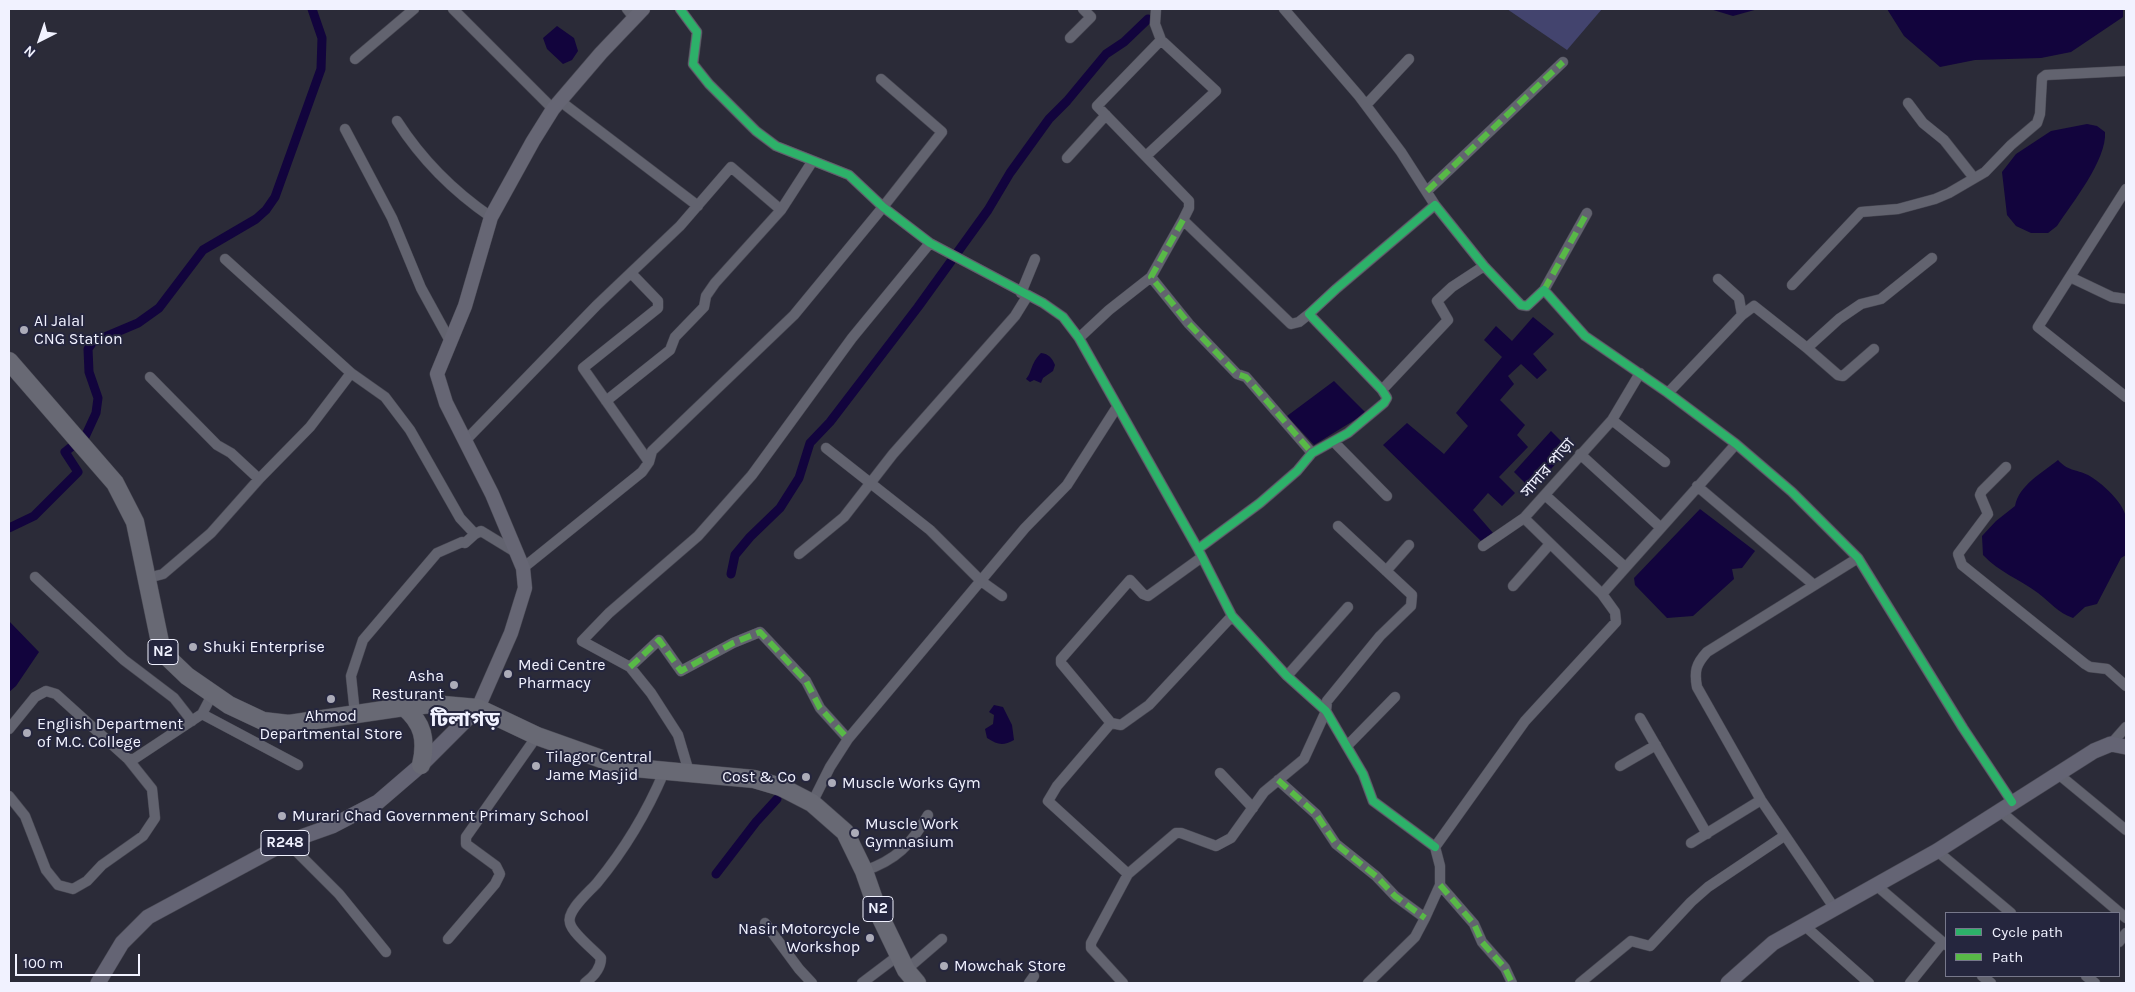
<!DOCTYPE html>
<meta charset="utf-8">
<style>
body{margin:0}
#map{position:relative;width:2135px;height:992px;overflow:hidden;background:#2b2b38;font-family:Karla,sans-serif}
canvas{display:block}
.frame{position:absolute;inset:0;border:10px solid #f1f2ff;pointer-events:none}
.legend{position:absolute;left:1945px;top:912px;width:175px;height:65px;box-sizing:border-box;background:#25263e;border:1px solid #77788b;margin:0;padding:6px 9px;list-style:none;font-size:15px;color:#f1f2ff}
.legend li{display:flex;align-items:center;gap:10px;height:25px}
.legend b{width:25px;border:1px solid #77788b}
.north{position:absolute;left:15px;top:15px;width:50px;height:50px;-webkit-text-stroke:4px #25263e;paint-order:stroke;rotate:221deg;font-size:14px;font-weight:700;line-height:20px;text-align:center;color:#f1f2ff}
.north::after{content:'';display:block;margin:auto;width:18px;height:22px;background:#f1f2ff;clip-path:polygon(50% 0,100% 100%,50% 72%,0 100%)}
.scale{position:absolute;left:15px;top:954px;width:125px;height:22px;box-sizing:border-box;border:2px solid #f1f2ff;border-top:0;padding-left:6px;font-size:15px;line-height:18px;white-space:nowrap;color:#f1f2ff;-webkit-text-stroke:4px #25263e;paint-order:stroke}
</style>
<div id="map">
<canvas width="2135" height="992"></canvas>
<div class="frame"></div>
<ul class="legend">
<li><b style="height:6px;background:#2db169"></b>Cycle path</li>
<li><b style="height:6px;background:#58b947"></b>Path</li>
</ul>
<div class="north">N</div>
<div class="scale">100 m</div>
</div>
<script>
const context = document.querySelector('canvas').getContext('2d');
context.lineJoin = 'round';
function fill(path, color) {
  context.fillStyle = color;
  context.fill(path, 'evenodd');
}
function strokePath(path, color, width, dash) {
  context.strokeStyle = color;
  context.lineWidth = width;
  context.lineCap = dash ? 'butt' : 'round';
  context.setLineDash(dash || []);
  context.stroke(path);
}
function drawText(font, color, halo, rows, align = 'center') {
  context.font = font + ' Karla,"Noto Sans Bengali",sans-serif';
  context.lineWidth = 4;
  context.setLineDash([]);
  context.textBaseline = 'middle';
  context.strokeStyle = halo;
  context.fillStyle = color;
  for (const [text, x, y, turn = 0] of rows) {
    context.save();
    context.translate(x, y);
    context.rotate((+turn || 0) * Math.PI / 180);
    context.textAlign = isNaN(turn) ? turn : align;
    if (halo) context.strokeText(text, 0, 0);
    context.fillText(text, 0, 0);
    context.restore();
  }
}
fill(new Path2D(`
 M1507,9H1602L1567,50Z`), '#43446e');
fill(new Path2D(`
 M1710,9H1758L1733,16Z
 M1887,9H2123V17L2071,52L2041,58L1975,60L1940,67L1904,36Z
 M557,26L574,38L578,51L572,60L563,64L547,49L543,38Z
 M2087,124L2097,126L2105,132C2107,160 2072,203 2057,226L2048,233H2031L2016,226L2007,215L2002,172L2016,154L2051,131Z
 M1533,317L1554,334L1533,354L1547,370L1537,379L1521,364L1508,376L1514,384L1500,400L1525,425L1517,435L1528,447L1499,477L1515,493L1502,506L1488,493L1473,510L1493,533L1482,542L1383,445L1407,423L1444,454L1468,426L1456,413L1502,357L1484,340L1496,326L1512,341Z
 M1041,353C1049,354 1052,358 1055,365L1053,371L1043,378L1041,383L1034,380L1030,382L1026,379C1032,373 1030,364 1041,353Z
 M1334,381L1366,413L1314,445L1287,416Z
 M1551,431L1569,449L1532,490L1514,472Z
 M2058,460C2068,471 2075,469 2088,475C2101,482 2123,502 2126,517C2129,528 2126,544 2126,555L2121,558L2097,604L2085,607L2073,618C2058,613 2050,602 2038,593C2019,579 1999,572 1983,555L1982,536L1996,521L2015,506C2019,485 2042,473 2058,460Z
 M1700,509L1755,551L1742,568L1732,569L1734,579L1693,616L1667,618L1635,585L1634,578Z
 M9,621L39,652L16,686L9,692Z
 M994,705L1003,707L1012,725L1014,740C1003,746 998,745 987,738L985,729L993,724L994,715L989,712Z`), '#12043d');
strokePath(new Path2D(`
 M85,437L96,413L98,398L89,372L88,349L93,342L138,323L159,308L203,250L256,219L266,210L275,197L321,69L322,38L312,9
 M9,528L34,516L78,472L65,452L75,444
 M731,574L735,555L750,537L780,508L799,478L810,443L830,422L918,307L988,210L1010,173L1049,119L1067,101L1106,54L1124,42L1148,19
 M716,874L756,822L777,799`), '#12043d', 9);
const street = new Path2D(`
 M453,9L553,109
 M627,9L635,19
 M680,9L697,32L693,64L709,84L756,131L776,146L849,175L883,207L930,243L1043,303L1063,317L1079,338L1198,549L1232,616L1287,676L1326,711L1363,774L1373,801L1435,847
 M1156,9L1155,24L1161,40L1097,106L1189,201V208L1183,220L1291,324L1299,322L1309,314
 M1284,9L1359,96L1401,152L1435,205
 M1070,38L1091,17L1083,9
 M355,59L414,9
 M560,101L698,206
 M1908,103L1923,123L1944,140L1974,178
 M1366,105L1409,59
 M397,121C422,160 453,191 491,217
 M345,129L392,218L421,288L450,341
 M1146,156L1216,91L1161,40
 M1067,158L1106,115
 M2126,189L2038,327L2126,397
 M1427,191L1563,62
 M1183,220L1151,277L1189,324L1237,374L1246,377L1312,453
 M225,259L351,373L385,397L410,430L460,518L475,534L481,531L517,553
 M631,273L658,301V308L583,368L649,462
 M2070,277L2112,297L2126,299
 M1718,279L1739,298L1742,315
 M1792,285L1861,212L1898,209L1935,199L1949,193L1985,172L2011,145L2037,123L2040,114L2042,78L2046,75L2126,71
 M1544,290L1587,213
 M1021,293L1035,259
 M1079,338L1109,310L1151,277
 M1807,348L1839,319L1861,304L1881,299L1932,258
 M150,377L217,445L231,453L259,479
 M1382,390L1448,320L1437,301L1452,287L1484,266
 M1668,393L1742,315L1754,306L1807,348L1838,375L1843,376L1874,349
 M606,401L670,350L675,337L704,307L706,296L715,283L781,210
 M1612,420L1665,462
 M465,441L597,305L680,226L731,167L781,210L812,162
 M1334,442L1387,496
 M826,448L930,530L981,581L1002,596
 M1580,454L1660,527
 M2006,467L1982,491L1980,495L1988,514L1958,554L1962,565L2085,664L2090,667L2107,669L2126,686
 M1697,486L1814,585
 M1545,495L1625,567
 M1483,546L1524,518
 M1198,549L1260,503L1297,471L1312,453L1348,433L1384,403L1387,398L1382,390L1309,314L1336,289L1435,205L1484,266L1521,305L1527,306L1544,290L1585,336L1668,393L1736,444L1792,492L1858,558L1963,728L2012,802
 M799,554L844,517L893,454L1015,316L1028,295
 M523,568L642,472L649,462L652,451L794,315L883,207L942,132L881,79
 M1386,571L1409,545
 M35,577L124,660L174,698L192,721
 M148,578L163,574L211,533L259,479L310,427L351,373
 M1513,586L1549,545
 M1602,594L1524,518L1612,420L1640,373
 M630,667L659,640L681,671L733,643L760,632L806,681L820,708L848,739
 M1287,676L1348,607
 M202,714L298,765
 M355,714L351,676L363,640L437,553L462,542L465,543L475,534
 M1640,718L1707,834
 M1111,723L1061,663V659L1130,580L1143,594L1148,596L1202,557
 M9,729L35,697L46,691L56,694L128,759H134L202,714L213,693
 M2111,744L2126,727
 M1347,746L1395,697
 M1620,766L1656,745
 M689,772L678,735L651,693L630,667L582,641L609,613L698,536L752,475L852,338L930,243
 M1220,773L1253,808
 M2057,773L2126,830
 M1278,780L1316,814L1336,844L1376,876L1395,896L1425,918
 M9,796L25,816L46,870L58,885L73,889L87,881L102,865L143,836L155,818L152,789L128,759
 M812,803L830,767L848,739L1025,528L1067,485L1117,407
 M1999,810L2126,918
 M287,842L339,894L386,952
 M1691,843L1761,800
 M1937,851L2011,913
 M864,871C896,860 911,845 928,815
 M1128,874L1176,833H1181L1216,846L1231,838L1264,792L1304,759L1326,711L1327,701L1380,636L1411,606L1412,595L1338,526
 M1440,885L1474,924L1482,942L1505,968L1512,983
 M1877,886L1946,945
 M1835,909L1761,800L1697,687C1694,671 1696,664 1707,652L1858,558
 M765,923L799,969L812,983
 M1805,926L1869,983
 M448,939L495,884L500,874L496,866L466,844V837L537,736
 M2119,942L2126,933
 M906,970L942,939
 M1982,976L1991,983
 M2086,976L2095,983
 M585,983C593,977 601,968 601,958C594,950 572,933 570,923C566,911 589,892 597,883C625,849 647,812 664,772
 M862,983L899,955
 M1029,983L1034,976
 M1123,983L1091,948V943L1128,874L1048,801L1057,786L1111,723L1121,725L1149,705L1232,616
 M1368,983L1415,937L1425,918L1440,885V866L1435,847L1525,721L1616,622L1615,612L1602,594L1736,444
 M1580,983L1631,941L1650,946L1691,902L1708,887L1784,836
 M1910,983L1943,942`);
const secondary = new Path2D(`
 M478,708L511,633L525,588L523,568L492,494L446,403L437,374L465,306L491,217L533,141L553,109L601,53L643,9`);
const primary = new Path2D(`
 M98,983L122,943L148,917L287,842L332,826L378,802L421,765L478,708
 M1728,983L1773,943L1937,851L2094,751L2111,744L2126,747`);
const highway = new Path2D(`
 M9,361L115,483L135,522L162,652L187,676L229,705L263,721L289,724L404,707L432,704L478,708L537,736L624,767L754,779L781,787L812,803L845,832L864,871L879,914L906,970L917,983
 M404,707C423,723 427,740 421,765`);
strokePath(street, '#484853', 11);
strokePath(secondary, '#484853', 15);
strokePath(primary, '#484853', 16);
strokePath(highway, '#484853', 19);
strokePath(street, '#62636f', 10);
strokePath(secondary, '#666674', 14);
strokePath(primary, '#646474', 15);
strokePath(highway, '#686974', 18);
strokePath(new Path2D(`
 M1427,191L1563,62
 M1183,220L1151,277L1189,324L1237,374L1246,377L1312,453
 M1544,290L1587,213
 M630,667L659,640L681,671L733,643L760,632L806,681L820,708L848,739
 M1278,780L1316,814L1336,844L1376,876L1395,896L1425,918
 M1440,885L1474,924L1482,942L1505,968L1512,983`), '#58b947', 6, [12, 6]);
strokePath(new Path2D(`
 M680,9L697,32L693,64L709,84L756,131L776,146L849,175L883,207L930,243L1043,303L1063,317L1079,338L1198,549L1232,616L1287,676L1326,711L1363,774L1373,801L1435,847
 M1198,549L1260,503L1297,471L1312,453L1348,433L1384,403L1387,398L1382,390L1309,314L1336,289L1435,205L1484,266L1521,305L1527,306L1544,290L1585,336L1668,393L1736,444L1792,492L1858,558L1963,728L2012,802`), '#2db169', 8);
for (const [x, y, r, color] of [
 [24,330,5,"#acacb9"],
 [193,647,5,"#acacb9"],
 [508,674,5,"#acacb9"],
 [454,685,5,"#acacb9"],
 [331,699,5,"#acacb9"],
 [27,733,5,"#acacb9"],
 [536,766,5,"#acacb9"],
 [806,777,5,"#acacb9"],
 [832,783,5,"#acacb9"],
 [282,816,5,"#acacb9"],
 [855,833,5,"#acacb9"],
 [870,938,5,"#acacb9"],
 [944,966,5,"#acacb9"]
]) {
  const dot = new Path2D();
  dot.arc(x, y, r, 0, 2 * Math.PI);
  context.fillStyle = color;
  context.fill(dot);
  strokePath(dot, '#25263e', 2);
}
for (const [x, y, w] of [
 [163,652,30],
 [285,843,48],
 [878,909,30]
]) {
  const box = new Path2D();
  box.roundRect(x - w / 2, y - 12.5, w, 25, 4);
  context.fillStyle = '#25263e';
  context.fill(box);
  strokePath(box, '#f1f2ff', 1);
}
drawText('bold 15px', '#f1f2ff', null, [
 ["N2",163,652],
 ["R248",285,843],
 ["N2",878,909]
]);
drawText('16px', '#f1f2ff', '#25263e', [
 ["Al Jalal",34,321],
 ["CNG Station",34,339],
 ["Shuki Enterprise",203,647],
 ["Medi Centre",518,665],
 ["Pharmacy",518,683],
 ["Asha",444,676,"right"],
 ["Resturant",444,694,"right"],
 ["Ahmod",331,716,"center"],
 ["Departmental Store",331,734,"center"],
 ["English Department",37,724],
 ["of M.C. College",37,742],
 ["Tilagor Central",546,757],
 ["Jame Masjid",546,775],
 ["Cost & Co",796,777,"right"],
 ["Muscle Works Gym",842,783],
 ["Murari Chad Government Primary School",292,816],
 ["Muscle Work",865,824],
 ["Gymnasium",865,842],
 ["Nasir Motorcycle",860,929,"right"],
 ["Workshop",860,947,"right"],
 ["Mowchak Store",954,966]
], 'left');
drawText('16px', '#f1f2ff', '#25263e', [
 ["সাদার পাড়া",1548,468,-49]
]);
drawText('bold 21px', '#f1f2ff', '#25263e', [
 ["টিলাগড়",465,720]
]);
</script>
